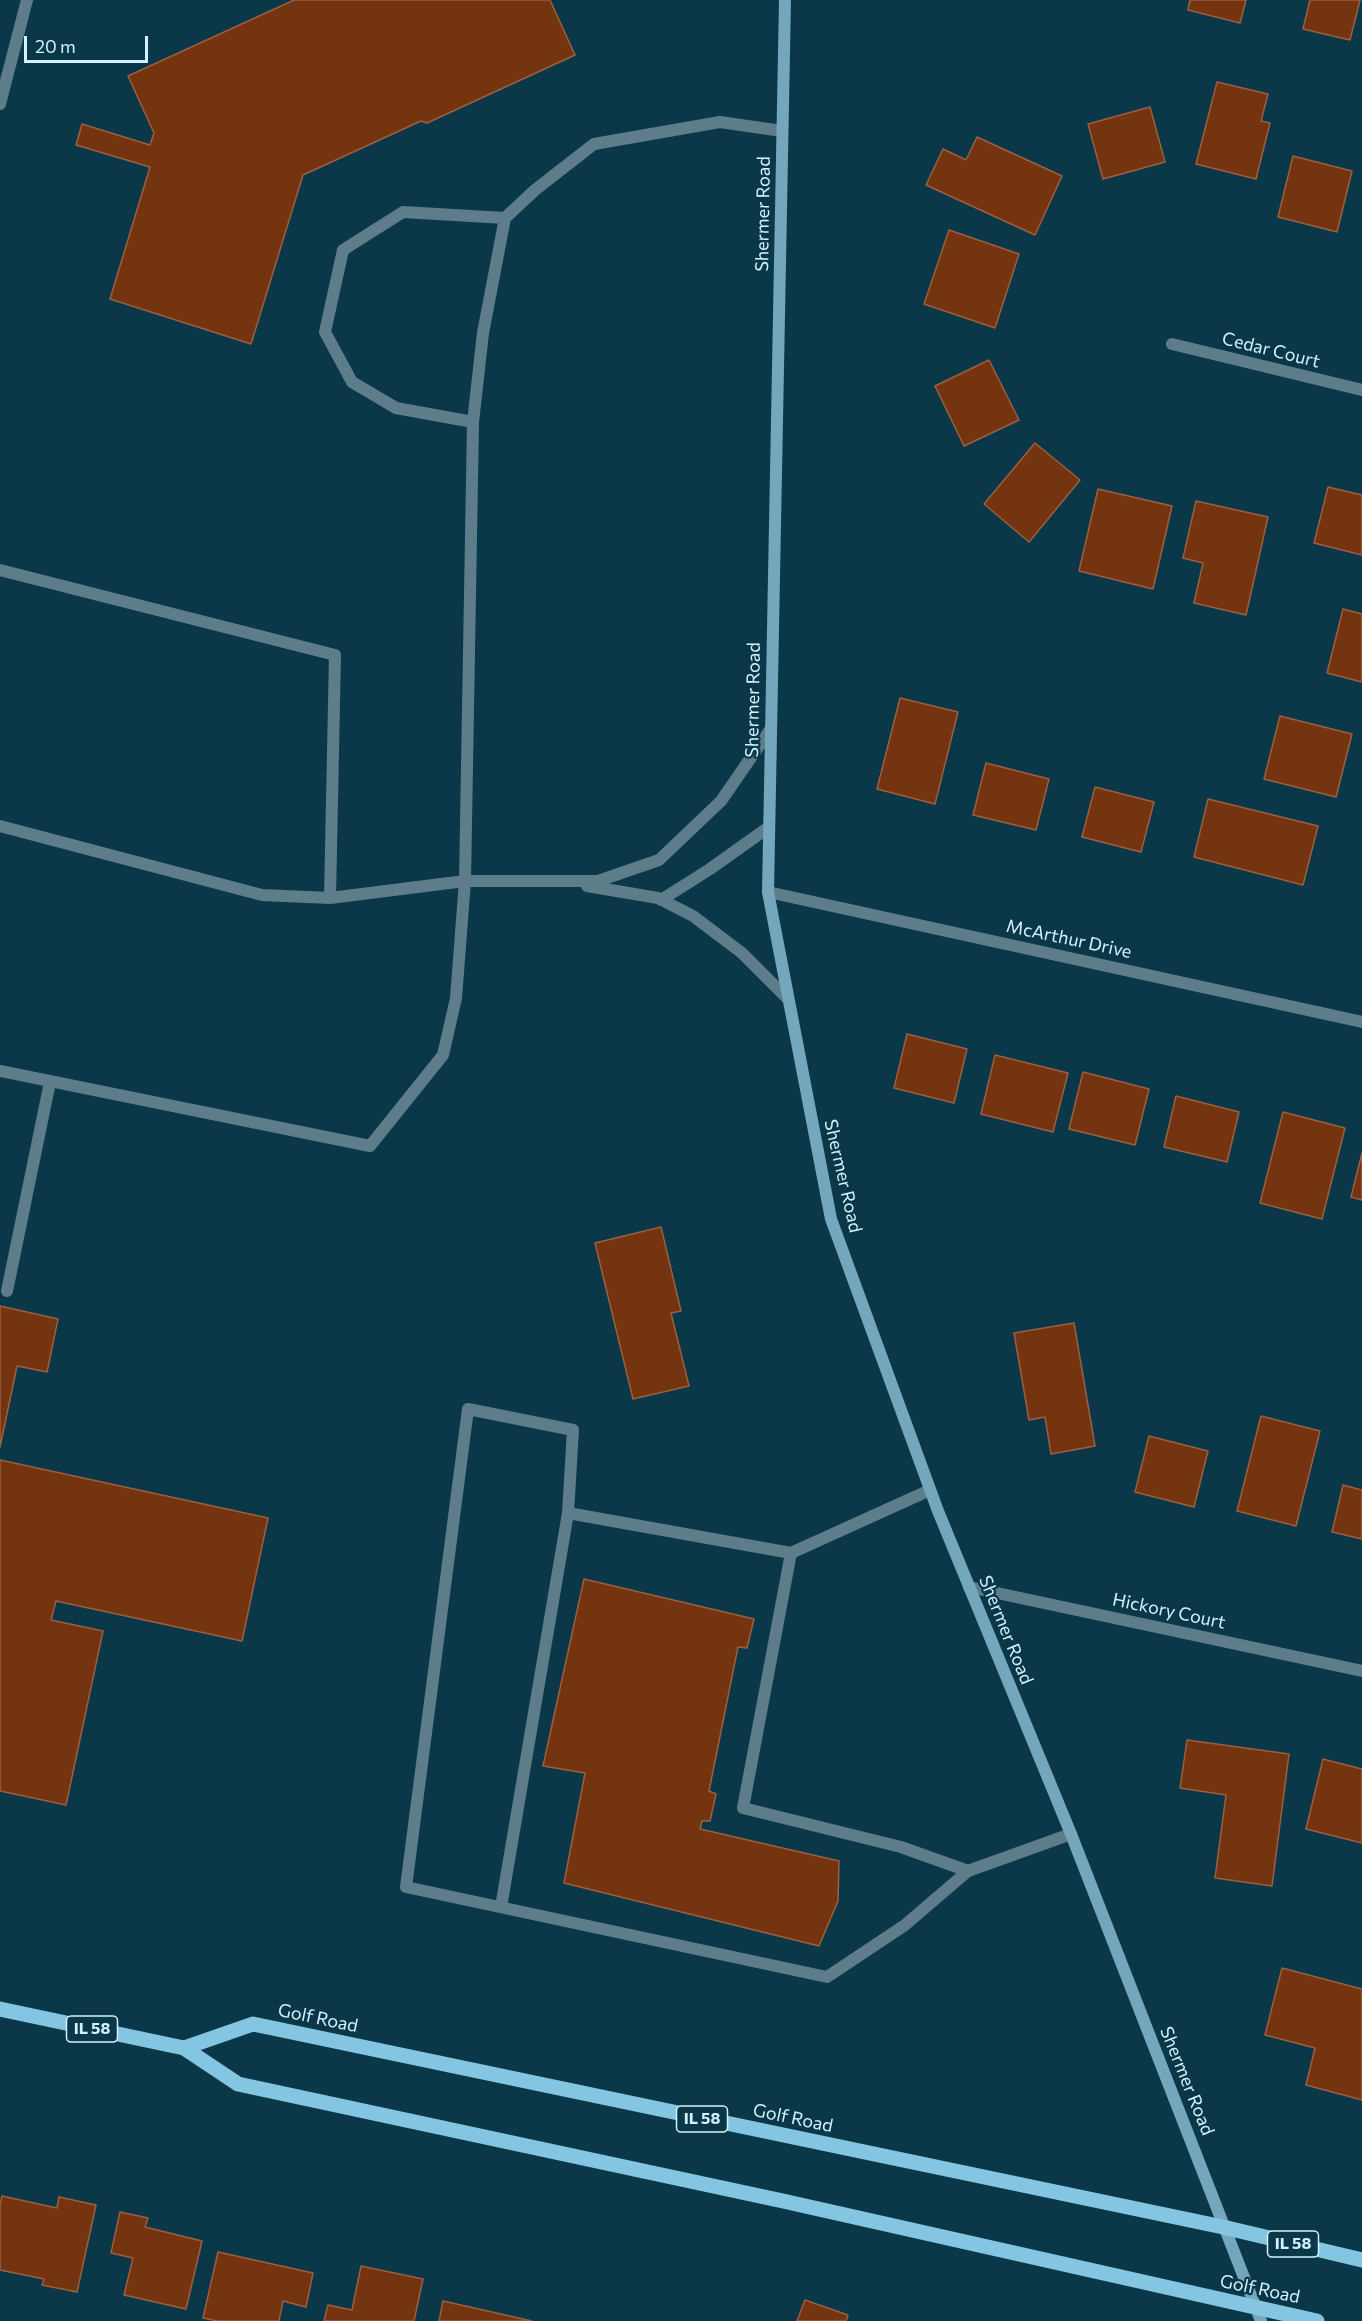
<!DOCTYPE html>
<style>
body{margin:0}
#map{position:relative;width:1362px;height:2321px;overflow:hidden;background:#0b3848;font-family:Commissioner,sans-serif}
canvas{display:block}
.scale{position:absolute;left:24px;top:36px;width:124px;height:27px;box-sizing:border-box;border:3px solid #d3f2ff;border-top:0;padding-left:8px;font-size:18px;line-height:21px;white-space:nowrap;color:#d3f2ff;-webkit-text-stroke:4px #0b3848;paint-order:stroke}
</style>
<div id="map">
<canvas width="1362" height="2321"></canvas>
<div class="scale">20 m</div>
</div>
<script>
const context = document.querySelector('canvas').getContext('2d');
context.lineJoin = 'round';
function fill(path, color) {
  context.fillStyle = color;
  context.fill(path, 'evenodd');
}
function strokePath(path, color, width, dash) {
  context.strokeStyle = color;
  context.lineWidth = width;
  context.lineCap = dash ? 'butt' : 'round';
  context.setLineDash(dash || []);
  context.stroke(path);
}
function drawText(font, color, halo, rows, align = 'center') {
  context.font = font + ' Commissioner,sans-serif';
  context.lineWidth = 4.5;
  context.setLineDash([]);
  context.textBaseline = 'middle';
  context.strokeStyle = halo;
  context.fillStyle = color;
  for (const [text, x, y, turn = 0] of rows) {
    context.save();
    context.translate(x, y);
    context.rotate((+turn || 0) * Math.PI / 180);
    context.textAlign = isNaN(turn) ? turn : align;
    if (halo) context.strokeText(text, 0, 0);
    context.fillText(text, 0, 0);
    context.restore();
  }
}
const building = new Path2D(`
 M294,0H550L575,55L427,123L421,121L303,175L251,344L110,299L150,167L76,145L82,124L150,145L154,133L128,76Z
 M1190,0H1246L1240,23L1188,10Z
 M1310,0H1360L1350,40L1303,29Z
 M1217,82L1268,94L1261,121L1270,123L1256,179L1196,164Z
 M1150,107L1165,162L1103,179L1088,124Z
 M977,137L1062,176L1035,235L926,185L943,149L966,160Z
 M1293,156L1352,171L1337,232L1278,217Z
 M949,230L1019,254L995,328L924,304Z
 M989,360L1019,420L964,446L935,386Z
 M1035,443L1080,480L1029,542L984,504Z
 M1328,487L1362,495V555L1314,543Z
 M1098,489L1172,506L1153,589L1079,571Z
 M1196,501L1268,517L1246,615L1194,603L1203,563L1183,558Z
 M1343,609L1362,614V682L1327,673Z
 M900,698L958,712L935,804L877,789Z
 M1280,716L1352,734L1336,797L1264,779Z
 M986,763L1049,779L1036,830L973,815Z
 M1095,787L1154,802L1141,852L1082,837Z
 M1208,799L1318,826L1303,885L1194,857Z
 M907,1034L967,1049L954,1103L894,1088Z
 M995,1055L1068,1073L1053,1132L981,1114Z
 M1083,1072L1149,1089L1135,1145L1069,1129Z
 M1176,1096L1239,1112L1227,1162L1164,1147Z
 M1283,1112L1345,1128L1322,1219L1260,1203Z
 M1362,1153V1200L1351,1197Z
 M661,1227L681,1311L671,1313L689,1386L633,1399L595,1243Z
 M0,1306L58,1319L47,1372L17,1366L0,1447Z
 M1074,1323L1095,1446L1051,1454L1045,1417L1029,1420L1014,1333Z
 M1261,1416L1320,1431L1296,1526L1237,1511Z
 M1149,1436L1208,1451L1194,1507L1135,1492Z
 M0,1460L268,1518L242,1641L56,1601L51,1620L103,1631L66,1805L0,1791Z
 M1343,1485L1362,1490V1539L1332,1532Z
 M584,1579L754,1619L747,1648L738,1647L709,1791L716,1794L710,1821H702L700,1829L839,1861L838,1901L819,1946L564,1883L585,1773L543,1766Z
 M1187,1740L1289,1754L1272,1886L1215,1878L1226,1795L1180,1788Z
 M1323,1759L1362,1769V1843L1306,1829Z
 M1282,1968L1362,1989V2100L1306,2085L1315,2048L1265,2035Z
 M2,2196L57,2208L59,2197L96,2205L77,2292L42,2285L44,2279L0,2270V2205Z
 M120,2212L148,2218L145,2227L202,2241L186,2309L124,2295L133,2258L111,2253Z
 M218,2252L313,2273L306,2307L283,2301L279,2321H217L203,2318Z
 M361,2266L423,2279L414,2321H324L328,2305L352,2310Z
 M805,2300L848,2315L846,2321H797Z
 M443,2301L532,2321H439Z`);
fill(building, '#743410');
strokePath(building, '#9c5f41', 1.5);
strokePath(new Path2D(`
 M0,104L27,0
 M473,422L396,408L352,382L325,332L343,250L403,212L505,218
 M0,570L335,655L330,898
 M770,730L721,801L659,860L598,881H465L473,422L483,333L505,218L535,190L594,144L720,122L782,131
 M0,826L262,895L330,898L465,881L456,998L443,1055L370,1146L0,1071
 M587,886L658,898L693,916L742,953L788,999
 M661,900L710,869L769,827
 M7,1291L50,1082
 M568,1513L791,1553L930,1490
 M791,1553L743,1808L901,1847L968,1871
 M501,1907L568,1513L573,1430L468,1409L406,1887L827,1977L905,1925L968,1871L1071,1834`), '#5e7d8a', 12);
strokePath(new Path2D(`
 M1172,344L1362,390
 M768,892L1362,1022
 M969,1587L1362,1671`), '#5e7d8a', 12);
strokePath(new Path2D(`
 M785,0L768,892L831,1219L938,1511L1071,1834L1261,2321`), '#74a7bc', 12);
strokePath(new Path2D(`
 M0,2009L184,2048L238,2084L783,2201L1317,2321
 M184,2048L253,2024L1223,2227L1362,2260`), '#84c6e2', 15);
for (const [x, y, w] of [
 [92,2029,51],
 [702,2119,51],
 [1293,2244,51]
]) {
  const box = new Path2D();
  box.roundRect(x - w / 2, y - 13, w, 26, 4.5);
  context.fillStyle = '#0b3848';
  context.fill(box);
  strokePath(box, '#d3f2ff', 1.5);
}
drawText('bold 16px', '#d3f2ff', null, [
 ["IL 58",92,2029],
 ["IL 58",702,2119],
 ["IL 58",1293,2244]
]);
drawText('18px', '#d3f2ff', '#0b3848', [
 ["Shermer Road",763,214,-89],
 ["Cedar Court",1271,350,14],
 ["Shermer Road",753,700,-89],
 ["McArthur Drive",1069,939,12],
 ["Shermer Road",843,1176,77],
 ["Hickory Court",1169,1611,12],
 ["Shermer Road",1006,1630,68],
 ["Golf Road",318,2018,12],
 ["Shermer Road",1187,2081,68],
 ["Golf Road",793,2118,12],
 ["Golf Road",1260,2289,12]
]);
</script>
